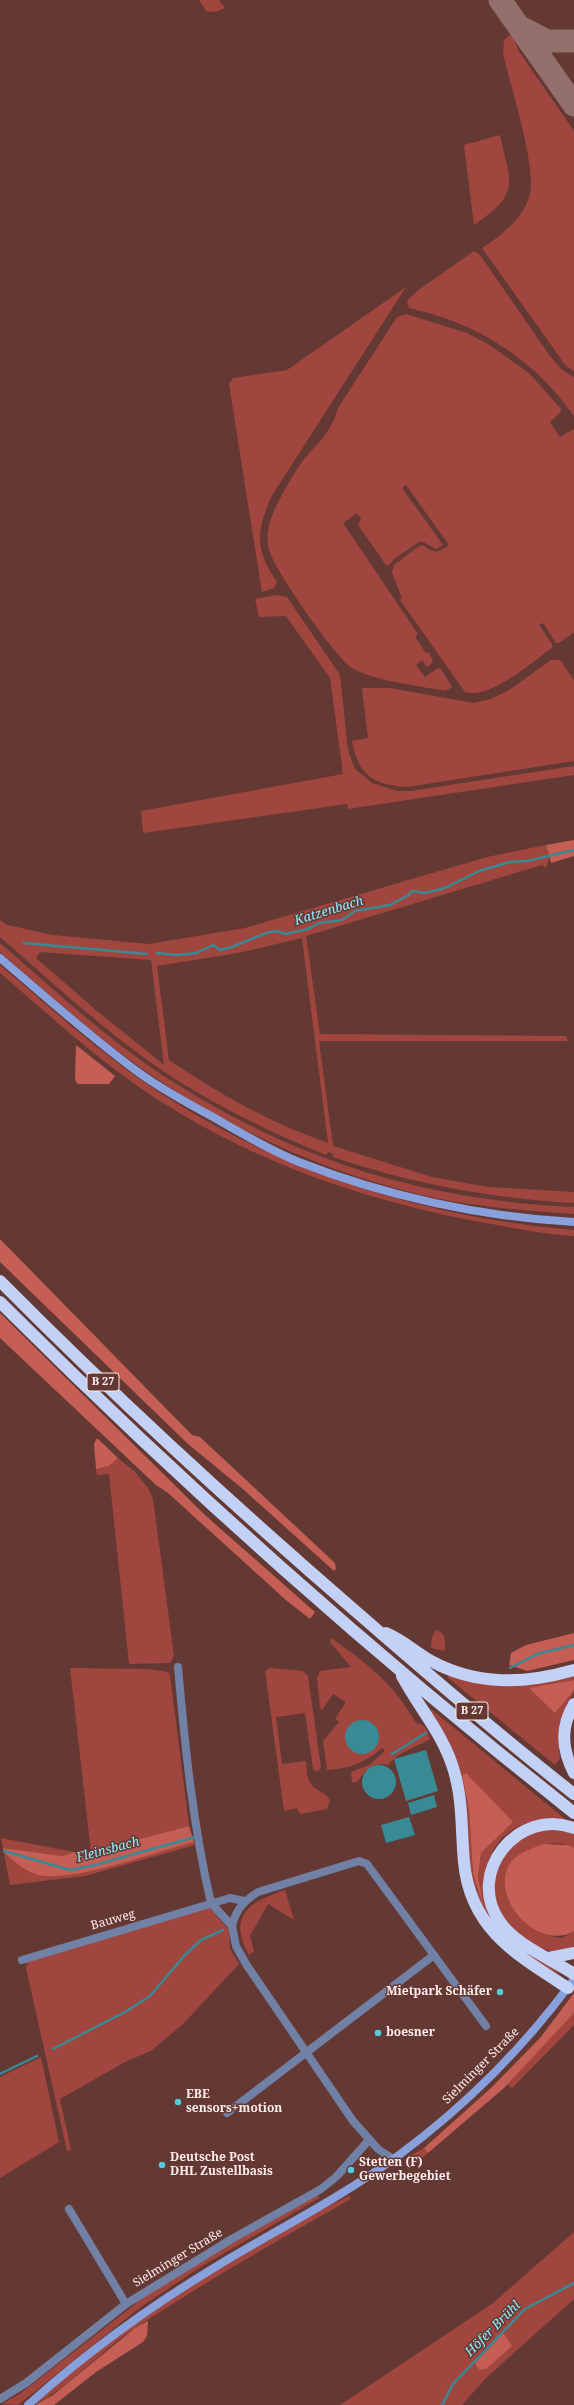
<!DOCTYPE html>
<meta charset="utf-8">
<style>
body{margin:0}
canvas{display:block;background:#643833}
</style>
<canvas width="574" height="2405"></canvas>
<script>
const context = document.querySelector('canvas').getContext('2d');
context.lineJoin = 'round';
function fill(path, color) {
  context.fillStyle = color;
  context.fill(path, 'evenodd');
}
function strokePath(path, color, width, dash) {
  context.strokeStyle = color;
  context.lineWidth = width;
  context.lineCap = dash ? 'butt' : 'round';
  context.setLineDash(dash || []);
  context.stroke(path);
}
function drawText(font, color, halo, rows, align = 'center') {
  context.font = font + ' "Noto Serif",serif';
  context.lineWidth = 3;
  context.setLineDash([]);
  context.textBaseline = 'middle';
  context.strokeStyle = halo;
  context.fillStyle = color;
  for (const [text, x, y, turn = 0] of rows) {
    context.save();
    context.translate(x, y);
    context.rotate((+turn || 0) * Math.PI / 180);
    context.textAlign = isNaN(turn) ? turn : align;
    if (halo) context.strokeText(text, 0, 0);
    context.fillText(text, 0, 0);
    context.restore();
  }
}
fill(new Path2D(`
 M199,0H219L225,8L215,12L206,11Z
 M512,33L518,50L574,131V371L566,366L482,248C501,236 524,218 530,194C537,168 510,84 503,53L504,40Z
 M500,135C511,185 521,193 474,225L464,145Z
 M474,251L480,255L550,356L562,370L574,377V416C533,358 477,323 409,308L407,301L417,291Z
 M406,287L271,497C256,532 255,550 277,582L274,588L262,592L229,384L233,378L287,370Z
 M406,314L467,333L488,344L529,373L561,409L560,413L550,422L560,437L574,429V632L559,643H556L543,623L539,625L552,644V648C532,662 490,700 465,692L400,600L402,598L392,573L394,565L419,546L423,545C434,554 438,553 449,545L406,485L402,488L443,545L436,549L423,542H419L394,559L389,565H386L358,525L361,519L357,513L343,523L418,634L415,637L426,653L429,652L433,662L427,667L422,660L416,665L425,677L438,668L441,669L452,687L446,691C421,686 373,681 352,668C335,657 278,574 271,555C266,543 267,531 271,519C276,503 299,463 311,451C324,438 333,426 338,408L397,317Z
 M276,595L287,597L340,675L348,750L355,769L372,783L397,791H410L574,766V775L348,809L347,804L143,833L141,811L343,774L330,678L286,616L259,617L255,599Z
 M551,660H560L574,680V761L407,787C373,785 358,775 352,741L368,738L362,688H390L473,703L491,699L509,690Z
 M546,845L549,859L546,868L542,865L306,936L320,1034L566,1036L568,1041H319L333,1146L432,1177L488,1187L574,1192V1203C489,1198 413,1184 333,1157V1154L328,1152L326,1155C267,1131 210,1103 157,1067C101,1028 51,981 0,937V920L7,925L53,935L149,944L245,928L487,857ZM302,938L328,1143C271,1123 219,1094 169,1060L157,966L238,953ZM40,952L151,960L164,1065L96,1010L36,958Z
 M0,943C57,992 113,1045 178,1085C300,1162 430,1201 574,1207V1214C528,1211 481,1207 435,1198C335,1176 239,1134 154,1077C99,1040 50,995 0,952Z
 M0,965C54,1011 108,1060 168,1098C289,1175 431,1218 574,1230V1236C541,1234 508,1227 475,1221C365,1200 260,1164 165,1104C105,1067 53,1018 0,973Z
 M118,1458L135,1472L148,1488L153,1499L174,1656L170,1663L129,1664L109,1474L97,1475L96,1469L109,1466Z
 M436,1630C447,1634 445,1641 445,1651L431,1648L432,1637Z
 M331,1638C368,1664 393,1683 416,1723C426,1724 427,1730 430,1739C416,1747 397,1753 388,1765C372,1762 366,1770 357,1782H352L351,1772L369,1765L385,1751L382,1748C366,1762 349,1769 327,1770L323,1741L339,1722L335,1719L346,1702L333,1694L322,1710L320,1708L317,1678L320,1671L351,1667L330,1642Z
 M70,1668L148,1669L168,1672L170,1675L189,1826L91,1852Z
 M270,1668L303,1671L308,1676L321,1767L318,1772L313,1769L305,1713L276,1717L282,1764L306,1761C307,1769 306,1778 311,1784C316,1792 327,1792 330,1801L327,1809L300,1814L297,1808L284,1811L265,1671Z
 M449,1675C495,1690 527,1688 574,1676V1680L530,1688L571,1692L574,1690C574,1696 568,1700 566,1706C558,1725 558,1739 560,1759L555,1765L447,1677Z
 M431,1709L565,1819C553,1820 540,1819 528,1823C493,1833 479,1870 485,1903L561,1975L537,1963L486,1918L471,1882L465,1824L430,1711ZM462,1776L512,1822L481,1853L478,1877L482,1901L473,1873L469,1809Z
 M541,1828L574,1833V1848C556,1837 536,1847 519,1855L550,1936L562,1938L574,1931V1946L564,1951H550L536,1946L513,1931L495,1905L493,1873L511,1843Z
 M1,1838L74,1852L63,1856L3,1848Z
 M194,1842L195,1845L85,1876L10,1885L4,1854L34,1874L88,1871Z
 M285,1890L294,1920L268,1904L250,1936L254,1951L249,1955C227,1915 250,1902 285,1890Z
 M208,1906L229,1930L230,1949L239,1964L183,2024L151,2051L127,2061L60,2099L71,2150L67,2151L26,1968L28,1962Z
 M574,2013V2025L512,2088L507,2084Z
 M41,2057L59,2142L0,2178V2077Z
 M424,2148L428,2153L408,2170L405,2164L410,2156Z
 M318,2195L319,2198L202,2266L142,2306L18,2405L2,2404L21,2393L147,2295L242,2237Z
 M349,2196L351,2199C278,2240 205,2282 135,2328C100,2351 72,2385 34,2405C127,2321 236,2251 349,2196Z
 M574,2232V2299L486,2378L462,2405H340L493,2303Z`), '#a0463e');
fill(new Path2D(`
 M574,840V856L551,863L546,845Z
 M76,1045L115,1076L109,1084H78L75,1080Z
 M0,1239L192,1435L200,1437L335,1563L336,1569L334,1571L244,1490L188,1444L0,1262Z
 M0,1313L206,1516L315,1612L310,1619L287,1601L168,1493L156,1485L0,1338Z
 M97,1438L118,1458L109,1466L96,1469L94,1444Z
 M574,1633V1660L527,1671L509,1665L511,1653L526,1645Z
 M574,1680V1690L555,1713L529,1688Z
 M466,1773L513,1822L481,1853L478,1877L483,1905L473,1873L469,1809L462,1776Z
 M189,1826L194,1842C158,1851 68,1885 35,1874C24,1870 13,1860 4,1853L3,1848L63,1856L74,1852H91Z
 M543,1844L568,1845L574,1848V1931C540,1952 490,1900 509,1865C515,1854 531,1849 543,1844Z
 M574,1993V2013L504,2088L428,2153L424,2148L491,2088L540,2038Z
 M148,2321L147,2336L143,2342L96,2372L54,2405H35L53,2395L135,2328Z
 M503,2333L512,2346L486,2369L480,2370L476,2366V2362Z`), '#c55f55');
fill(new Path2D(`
 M345 1737a17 17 0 1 1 34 0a17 17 0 1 1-34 0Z
 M426,1750L438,1791L406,1801L394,1759Z
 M362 1782a17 17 0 1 1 34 0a17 17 0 1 1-34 0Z
 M434,1795L437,1807L411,1815L408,1803Z
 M409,1817L415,1835L386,1843L381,1825Z`), '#388a95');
strokePath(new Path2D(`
 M24,943L147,954
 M157,953L176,955L197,953L213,945L220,950L232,947L266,933L276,931L285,934L308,929L319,923L342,920L355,911L390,905L409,895L412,891L425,893L445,888L479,871L510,862L527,861L574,850
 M510,1668L537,1654L574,1645
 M392,1754L426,1733
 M4,1851L70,1870L95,1865L195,1837
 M53,2049L125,2012L150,1996L184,1956L201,1940L223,1930
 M0,2074L37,2056
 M442,2405L453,2384L525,2309L574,2283`), '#388a95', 2.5);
strokePath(new Path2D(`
 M500,0L574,105
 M522,28L547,41H574`), '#94706c', 23);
strokePath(new Path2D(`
 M178,1667C185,1746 193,1826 211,1903
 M211,1903L232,1926L236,1946L246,1964L353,2121L378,2149L393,2159
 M232,1926C236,1909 244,1901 258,1892L359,1861L367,1864L486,2026
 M22,1960L220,1901L230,1898L244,1901
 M227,2113L434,1955
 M69,2209L126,2304
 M0,2399L26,2383L126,2304L230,2240L321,2189L336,2177L369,2140`), '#7181a6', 8);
strokePath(new Path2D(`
 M0,958C45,996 90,1037 138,1072C161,1089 187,1103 213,1117C241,1133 269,1150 299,1162C385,1196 482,1217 574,1222
 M28,2405C87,2352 149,2307 217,2266C278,2229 342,2197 399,2155C465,2106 526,2045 574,1979`), '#88a0db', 8);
strokePath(new Path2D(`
 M0,1281C115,1397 236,1508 360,1615C430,1676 501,1737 574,1794
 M0,1302C181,1483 373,1654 574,1813
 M386,1633C403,1640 415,1652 431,1661C477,1686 525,1684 574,1670
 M402,1676C419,1708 444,1735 454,1771C463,1801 461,1831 464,1862C470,1929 517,1955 568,1988
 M574,1704C560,1728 562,1749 574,1773
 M574,1828C518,1807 465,1873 500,1922C517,1946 550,1958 574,1974
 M549,1958L574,1953`), '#c2d1f5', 12);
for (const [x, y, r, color] of [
 [500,1992,4,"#53cbda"],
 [378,2033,4,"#53cbda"],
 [178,2102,4,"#53cbda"],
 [162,2165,4,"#53cbda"],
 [351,2170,4,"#53cbda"]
]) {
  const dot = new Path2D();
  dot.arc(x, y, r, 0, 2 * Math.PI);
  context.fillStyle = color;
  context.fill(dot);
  strokePath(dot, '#643833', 1.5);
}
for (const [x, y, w] of [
 [103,1382,32],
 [472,1711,32]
]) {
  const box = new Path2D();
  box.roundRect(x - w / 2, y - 9, w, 18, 3);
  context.fillStyle = '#643833';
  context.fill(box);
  strokePath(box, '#ffedeb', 1);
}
drawText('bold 11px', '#ffedeb', null, [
 ["B 27",103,1382],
 ["B 27",472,1711]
]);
drawText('12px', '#ffedeb', '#643833', [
 ["Bauweg",113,1920,-16],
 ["Sielminger Straße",481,2066,-45],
 ["Sielminger Straße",178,2258,-31]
]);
drawText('bold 12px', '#ffedeb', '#643833', [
 ["Mietpark Schäfer",492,1992,"right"],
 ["boesner",386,2033],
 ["EBE",186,2095],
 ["sensors+motion",186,2109],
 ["Deutsche Post",170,2158],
 ["DHL Zustellbasis",170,2172],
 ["Stetten (F)",359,2163],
 ["Gewerbegebiet",359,2177]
], 'left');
drawText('italic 13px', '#88effd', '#643833', [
 ["Katzenbach",329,911,-17],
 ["Fleinsbach",108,1850,-15],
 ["Höfer Brühl",493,2329,-45]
]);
</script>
